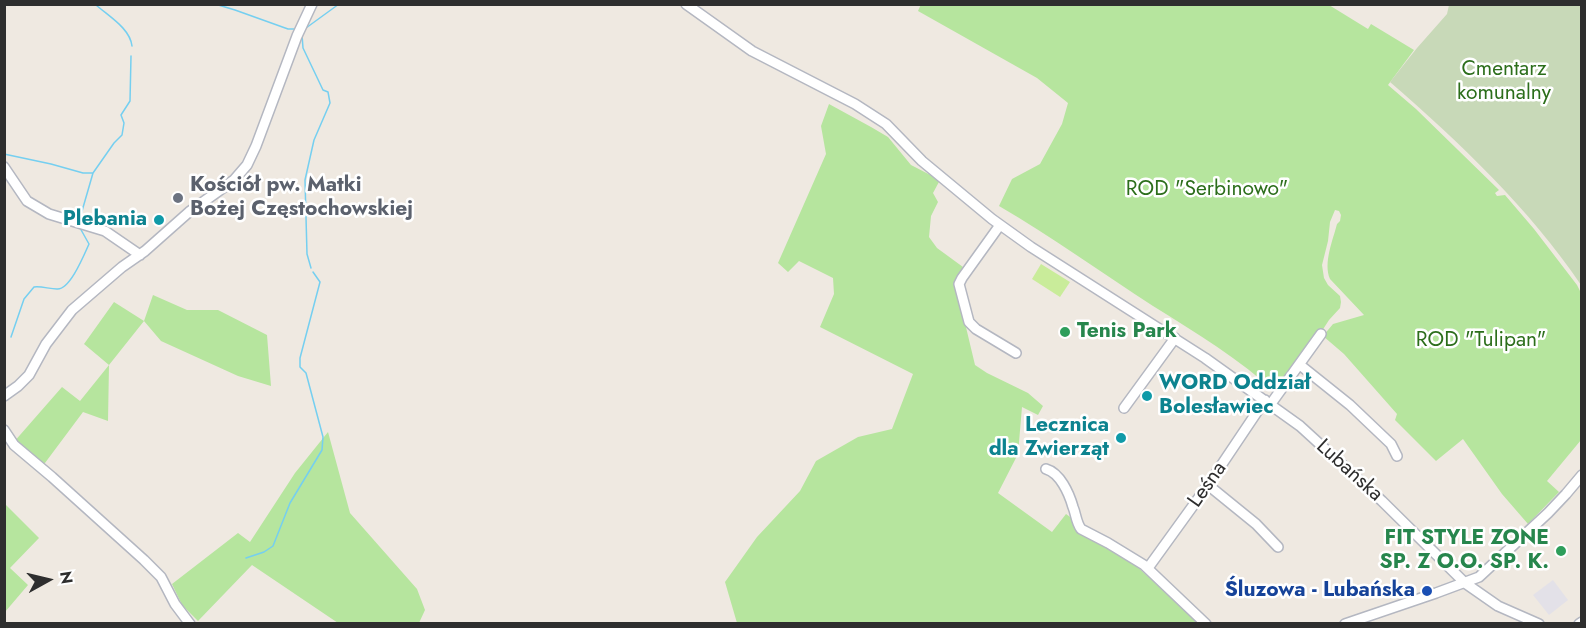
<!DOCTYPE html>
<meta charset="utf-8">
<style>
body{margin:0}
#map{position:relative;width:1586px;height:628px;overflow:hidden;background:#efe9e1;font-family:Jost,sans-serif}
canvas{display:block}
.frame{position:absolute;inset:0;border:6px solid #2e2e2e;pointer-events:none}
.north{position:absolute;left:18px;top:550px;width:60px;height:60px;-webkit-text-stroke:4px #fff;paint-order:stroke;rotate:82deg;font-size:16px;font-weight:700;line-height:24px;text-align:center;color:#2e2e2e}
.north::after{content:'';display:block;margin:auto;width:21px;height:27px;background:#2e2e2e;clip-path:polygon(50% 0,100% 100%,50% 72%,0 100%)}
</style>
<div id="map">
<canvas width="1586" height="628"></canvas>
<div class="frame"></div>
<div class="north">N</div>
</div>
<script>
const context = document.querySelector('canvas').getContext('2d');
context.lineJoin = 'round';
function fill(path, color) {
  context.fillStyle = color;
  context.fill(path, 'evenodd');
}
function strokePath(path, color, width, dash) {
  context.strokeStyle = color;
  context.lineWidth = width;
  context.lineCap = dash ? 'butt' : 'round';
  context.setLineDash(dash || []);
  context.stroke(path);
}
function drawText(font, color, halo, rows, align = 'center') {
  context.font = font + ' Jost,sans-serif';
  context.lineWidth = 5;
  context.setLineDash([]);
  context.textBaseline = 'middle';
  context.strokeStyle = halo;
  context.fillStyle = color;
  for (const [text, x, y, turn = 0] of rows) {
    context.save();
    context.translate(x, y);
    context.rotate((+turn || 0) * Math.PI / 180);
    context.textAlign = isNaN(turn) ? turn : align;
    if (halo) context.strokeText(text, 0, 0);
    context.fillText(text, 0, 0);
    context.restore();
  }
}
fill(new Path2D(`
 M1553,580L1568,600L1549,615L1533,595Z`), '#e3e1e8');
fill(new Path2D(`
 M921,4H1010L1014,6L1015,4L1329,5L1368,29L1371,24L1414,50L1388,85L1416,109L1499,190L1495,193L1497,196L1505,195L1534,229L1577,285L1581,293V440L1547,481L1559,492L1528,524L1502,494L1463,439L1436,461L1395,420L1397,414L1344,354L1323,336L1333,324L1364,315L1330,279C1323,263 1333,240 1337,224L1340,221L1341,215L1339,211L1335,210L1330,222L1328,241L1322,265L1324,278L1328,285L1340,296L1341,302L1340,308L1329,320L1300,365L1277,394C1240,359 1196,333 1153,306C1102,273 1052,237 999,206L1012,179L1040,164L1062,124L1068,103L1037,78L918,11Z
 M829,104L871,127L888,137L911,165L940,180L933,193L938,202L931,216L929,237L937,248L963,267L955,281L975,365L987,373L1028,393L1043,406L1038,415L1022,407L1018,454L998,493L1052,532L1066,514L1131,561L1199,623H737L725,582L757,537L800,491L816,461L858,437L892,429L913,374L820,327L834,294L833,278L799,261L788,272L778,263L826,154L821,126Z
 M153,295L187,310H218L267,335L271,386L238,376L161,341L144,321L109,365L108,421L83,412L42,467L13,443L62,387L80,401L109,365L84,344L114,302L144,321Z
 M328,432L350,513L417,589L425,610L419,623H338L252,565L198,621L182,605L172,584L238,533L250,542L295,473Z
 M5,504L39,538L10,568L28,585L5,612Z`), '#b6e59e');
fill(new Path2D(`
 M1449,5H1581V285C1530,209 1459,142 1390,82L1417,48L1447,14Z`), '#c8d9b8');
fill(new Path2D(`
 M1041,264L1070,282L1060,297L1032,279Z`), '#c9ec9a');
strokePath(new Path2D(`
 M95,4C108,16 130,28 132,46
 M215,4L235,10L288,29H295
 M306,28L339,4
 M302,35L303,48L323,90L328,92L330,103L314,140L305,180L307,254L311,268
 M4,154L51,164L83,173H93L114,143L122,135L124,123L121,115L130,101L131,56
 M80,218L93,173
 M11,337L24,299L34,287C42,286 49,289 57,289C70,290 84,255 89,244L80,228
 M246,558L264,552L273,546L290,503L322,450L323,437L306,373L300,367V358L320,282L313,272`), '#75cff0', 1.5);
const minor = new Path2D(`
 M686,4L752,51L855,104L886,124L922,161L992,219L1031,247L1205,358L1300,426L1382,501L1465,583L1498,606L1539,624
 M4,167L27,201L49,214L105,231L140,255
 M1000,225L962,278L959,284L969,322L976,329L1016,353
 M1300,365L1350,405L1391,444L1397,456
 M4,396L18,386L29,375L46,344L72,310L122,267L145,251L189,212L234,180L247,165L256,146L297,36L312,4
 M1270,405L1321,334
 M1124,408L1175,338
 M4,430L14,445L52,477L144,560L161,577L175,604L190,624
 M1046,469C1060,473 1069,493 1073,507C1076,514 1076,522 1081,529L1108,543L1144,565L1206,624
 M1208,485L1256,524L1278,547
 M1148,568L1208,485L1265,400
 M1345,624L1436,593L1479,577L1548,513L1566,494L1582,475
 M1579,624L1582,622`);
strokePath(minor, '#b4b7c1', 12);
strokePath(minor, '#fff', 9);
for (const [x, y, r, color] of [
 [178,198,6,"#6b7280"],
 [159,220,6,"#0f9aa8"],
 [1065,332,6,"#2e9e5b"],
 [1147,396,6,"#0f9aa8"],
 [1121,438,6,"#0f9aa8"],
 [1561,551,6,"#2e9e5b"],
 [1427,591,6,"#1a4fb4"]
]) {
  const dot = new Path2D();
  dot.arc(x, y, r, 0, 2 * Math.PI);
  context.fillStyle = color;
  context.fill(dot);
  strokePath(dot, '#fff', 2);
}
drawText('21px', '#2c6e1b', '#fff', [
 ["Cmentarz",1504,70],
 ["komunalny",1504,94],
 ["ROD \"Serbinowo\"",1207,190],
 ["ROD \"Tulipan\"",1481,341]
]);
drawText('bold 21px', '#5b616d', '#fff', [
 ["Kościół pw. Matki",190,186],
 ["Bożej Częstochowskiej",190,210]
], 'left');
drawText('bold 21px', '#0d838f', '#fff', [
 ["Plebania",147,220],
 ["WORD Oddział",1159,384,"left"],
 ["Bolesławiec",1159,408,"left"],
 ["Lecznica",1109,426],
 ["dla Zwierząt",1109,450]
], 'right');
drawText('bold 21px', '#27864d', '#fff', [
 ["Tenis Park",1077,332],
 ["FIT STYLE ZONE",1549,539,"right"],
 ["SP. Z O.O. SP. K.",1549,563,"right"]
], 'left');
drawText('21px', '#2e2e2e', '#fff', [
 ["Lubańska",1349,471,42],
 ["Leśna",1208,485,-55]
]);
drawText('bold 21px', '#164399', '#fff', [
 ["Śluzowa - Lubańska",1415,591]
], 'right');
</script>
